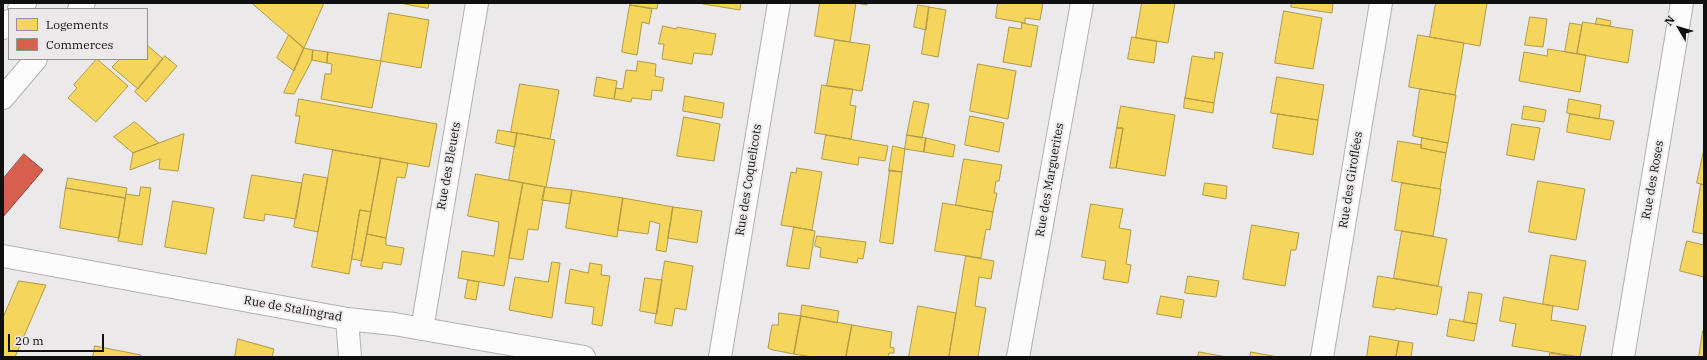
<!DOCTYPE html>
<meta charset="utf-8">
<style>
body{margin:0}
#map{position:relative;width:1707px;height:360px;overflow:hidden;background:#ece9ea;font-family:"IBM Plex Serif",serif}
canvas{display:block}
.frame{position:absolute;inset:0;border:4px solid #111010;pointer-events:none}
.legend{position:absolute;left:8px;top:8px;width:140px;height:52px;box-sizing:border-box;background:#ede8e9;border:1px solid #959292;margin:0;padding:5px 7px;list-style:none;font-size:12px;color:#111010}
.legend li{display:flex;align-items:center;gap:8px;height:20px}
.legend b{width:20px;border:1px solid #959292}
.north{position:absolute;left:1659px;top:8px;width:40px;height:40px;-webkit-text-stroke:3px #ede8e9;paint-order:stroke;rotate:308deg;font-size:11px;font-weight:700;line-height:16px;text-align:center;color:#111010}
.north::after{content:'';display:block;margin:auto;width:14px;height:18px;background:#111010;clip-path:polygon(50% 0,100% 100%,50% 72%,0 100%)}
.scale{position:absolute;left:8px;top:334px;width:96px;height:18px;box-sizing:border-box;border:2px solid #111010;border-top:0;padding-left:5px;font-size:12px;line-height:14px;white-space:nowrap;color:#111010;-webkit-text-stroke:3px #ede8e9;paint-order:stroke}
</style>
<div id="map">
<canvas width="1707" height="360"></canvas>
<div class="frame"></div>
<ul class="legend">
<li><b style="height:11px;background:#f6d55c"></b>Logements</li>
<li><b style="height:11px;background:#d6604d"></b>Commerces</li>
</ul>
<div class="north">N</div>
<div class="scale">20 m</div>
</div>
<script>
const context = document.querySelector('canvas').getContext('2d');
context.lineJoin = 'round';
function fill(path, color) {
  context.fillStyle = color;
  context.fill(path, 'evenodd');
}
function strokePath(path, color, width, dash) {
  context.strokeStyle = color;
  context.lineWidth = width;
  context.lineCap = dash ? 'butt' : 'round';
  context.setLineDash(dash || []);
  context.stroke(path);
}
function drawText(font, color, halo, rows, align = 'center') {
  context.font = font + ' "IBM Plex Serif",serif';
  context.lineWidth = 4;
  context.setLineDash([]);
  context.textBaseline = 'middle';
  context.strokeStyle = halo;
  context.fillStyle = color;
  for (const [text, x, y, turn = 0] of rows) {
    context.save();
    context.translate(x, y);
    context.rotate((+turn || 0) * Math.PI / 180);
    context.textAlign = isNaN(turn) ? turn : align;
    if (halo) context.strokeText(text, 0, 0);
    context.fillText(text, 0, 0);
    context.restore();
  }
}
const homes = new Path2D(`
 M252,3H324L304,48Z
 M400,3H429L428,8Z
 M630,3H658L657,9L630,5Z
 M703,3H741L740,10L703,4Z
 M820,3H867V5L856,3L850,42L815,36Z
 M998,3H1043L1040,20L1025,18V23L996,18Z
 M1142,3H1175L1168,43L1136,38Z
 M1292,3H1333L1332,13L1291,7Z
 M1436,3H1487L1480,46L1430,37Z
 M630,5L652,9L649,24L642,22L637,55L622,52Z
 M918,5L929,7L926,30L914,27Z
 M929,7L946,10L938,57L922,54Z
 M1284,11L1322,18L1313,69L1275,63Z
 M389,13L429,20L421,68L381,61Z
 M1530,17L1547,19L1543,47L1525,45Z
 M1597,18L1611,21L1610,26L1596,24Z
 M1583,22L1633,30L1628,63L1577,54Z
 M1022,23L1038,26L1031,67L1003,62L1009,27L1021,29Z
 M1570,23L1582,25L1577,54L1565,52Z
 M663,26L676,29L677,27L716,34L712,55L694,53L692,64L662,59L664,44H659Z
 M289,35L304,48L294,71L277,58Z
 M1418,35L1464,43L1455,95L1409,87Z
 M1132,37L1157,41L1154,63L1128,59Z
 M835,40L870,45L862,91L827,86Z
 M147,45L163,59L138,89L112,67L120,59H147Z
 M304,48L313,50L312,60L294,94L284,93Z
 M1548,49L1586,55L1580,92L1519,81L1524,52L1547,56Z
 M313,50L328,52L327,63L312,60Z
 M328,52L381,61L372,108L321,99L325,74H331L332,64L327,63Z
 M1215,52L1223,53L1214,103L1185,98L1192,56L1214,59Z
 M165,56L177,66L146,102L135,92Z
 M97,59L128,86L96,122L68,98L77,88L74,85Z
 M638,61L656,64L655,76L664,78L662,91L652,90L651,100L632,98L631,102L614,99L616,88L623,89L626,70L636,71Z
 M978,64L1016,71L1008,119L970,111Z
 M597,77L617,81L614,99L594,96Z
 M1277,77L1324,85L1318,120L1271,113Z
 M520,84L559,90L550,139L511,132Z
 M822,85L853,89L850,105L856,106L851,139L815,133Z
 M1420,89L1456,95L1448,143L1413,136Z
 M685,96L724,103L722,118L683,111Z
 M1185,98L1214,103L1213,113L1184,108Z
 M299,99L437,124L429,167L295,143L300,116H296Z
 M1569,99L1601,105L1599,119L1567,113Z
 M914,101L929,104L922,138L907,135Z
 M1121,106L1175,115L1165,176L1116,168L1123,128H1117Z
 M1524,106L1546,110L1544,122L1522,119Z
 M1278,114L1318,120L1313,155L1273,148Z
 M1570,114L1614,121L1610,140L1567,132Z
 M970,116L1004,123L999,152L965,145Z
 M684,117L720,124L714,161L677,156Z
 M135,122L159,143L133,153L114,137Z
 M1512,124L1540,128L1534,160L1507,155Z
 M1117,128H1123L1116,168H1110Z
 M498,130L517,133L515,147L496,143Z
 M517,133L555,140L546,187L509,180Z
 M184,134L178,171L159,169L160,159H159L130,170L133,153Z
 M826,135L888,146L885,161L859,157L858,165L822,159Z
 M907,135L926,138L924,152L905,149Z
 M926,138L955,145L953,157L924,152Z
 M1422,138L1448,143L1446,153L1421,148Z
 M1398,141L1422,145L1421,148L1446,153L1440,189L1392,181Z
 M893,146L905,149L902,172L889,171Z
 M1704,149V185L1697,183Z
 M333,150L381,158L371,212L360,210L349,274L312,267Z
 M381,158L408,163L405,178L397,177L386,238L367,234Z
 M964,159L1002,165L999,181H996L994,193H997L993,212L956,205Z
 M797,168L822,172L812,230L781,225L791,172L796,173Z
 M890,170L902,172L893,244L880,242Z
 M304,174L328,178L318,232L294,227Z
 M476,174L523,183L504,286L458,278L462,251L494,256L499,222L468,216Z
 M252,175L302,183L296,219L265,214L264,221L244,218Z
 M68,178L127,188L125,198L66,188Z
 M1538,181L1585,189L1576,240L1529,232Z
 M523,183L545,187L538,230L528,229L523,260L509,258Z
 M1205,183L1227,186L1226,199L1203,195Z
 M1402,183L1441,189L1433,236L1395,230Z
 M1701,184L1704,185V234L1693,232Z
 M141,187L151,188L142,245L118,241L126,194L139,196Z
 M545,187L572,190L570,204L542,200Z
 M66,188L125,198L119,238L60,228Z
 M572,190L623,198L617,237L566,228Z
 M623,198L673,207L666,252L656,250L660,224L650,221L648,234L618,230Z
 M173,201L214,208L206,254L165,247Z
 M943,203L993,212L990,230L986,229L981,258L935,251Z
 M1091,204L1123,209L1119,228L1131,230L1126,264L1131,265L1128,283L1103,279L1106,261L1082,257Z
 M673,207L702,211L697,243L668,238Z
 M360,210L371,212L362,261L352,259Z
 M1252,225L1299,233L1296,250H1291L1285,286L1243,279Z
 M794,227L815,231L809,269L787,266Z
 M1402,231L1447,239L1438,286L1394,278Z
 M367,234L386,238V245L404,248L401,265L383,262L382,269L361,266Z
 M817,236L866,242L863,259L858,258L857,263L820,257L821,248L815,246Z
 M1687,241L1704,245V277L1680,271Z
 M1551,255L1586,261L1578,310L1543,304Z
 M966,256L994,261L991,279L979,277L975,306L986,308L978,357H949Z
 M665,261L693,266L686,310L675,308L672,326L655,323Z
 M552,262L560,263L552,318L509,310L515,277L548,282Z
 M590,263L602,265L601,275L610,276L602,326L592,324L594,307L565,303L570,269L588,273Z
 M1188,276L1219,281L1216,297L1185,293Z
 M1378,276L1442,287L1437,315L1396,308L1395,310L1373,307Z
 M645,278L662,280L657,314L640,311Z
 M468,280L479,282L476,300L465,298Z
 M19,281L46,285L15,357H3V318Z
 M1469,292L1482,294L1477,324L1464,322Z
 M1161,296L1184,300L1181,318L1157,314Z
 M1504,297L1553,306L1551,320L1586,326L1580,357L1512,346L1516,324L1500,321Z
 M802,305L839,311L837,323L801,316Z
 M918,306L956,313L949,357H909Z
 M779,313L801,316L794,354L773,350L768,348L772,325H778Z
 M801,316L852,325L846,357H812L794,354Z
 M1450,319L1477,324L1474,341L1447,336Z
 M852,325L892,332L890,347L894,348V353H889L888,357H846Z
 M1703,331H1704V357H1699Z
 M1370,336L1399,341L1396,357H1367Z
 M238,339L274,349L272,357H235Z
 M1399,341L1413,343L1411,357H1396Z
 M95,346L141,355V357H93Z
 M1199,352L1227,357H1198Z
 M1251,352L1278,357H1250Z
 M1550,353L1574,357H1550Z`);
fill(homes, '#f6d55c');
strokePath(homes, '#b19a45', 1);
const shops = new Path2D(`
 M24,154L43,170L3,217V179Z`);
fill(shops, '#d6604d');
strokePath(shops, '#9b483b', 1);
const street = new Path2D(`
 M3,256L347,319L394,324L584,357
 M347,319L350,357
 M422,329L477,3
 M720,357L779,3
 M1018,357L1082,3
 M1322,357L1381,3
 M1623,357L1682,3`);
const primary = new Path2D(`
 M19,9L25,3
 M79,9L84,3
 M3,28L9,21
 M3,98L36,59`);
strokePath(street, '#b3b0b1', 24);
strokePath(primary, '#b3b0b1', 24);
strokePath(street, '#fcfcfc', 22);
strokePath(primary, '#fcfcfc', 22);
drawText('12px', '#111010', '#ede8e9', [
 ["Rue des Bleuets",449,166,-80],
 ["Rue des Coquelicots",749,180,-81],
 ["Rue des Marguerites",1050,180,-80],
 ["Rue des Giroflées",1351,180,-81],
 ["Rue des Roses",1653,180,-80],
 ["Rue de Stalingrad",293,309,10]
]);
</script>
